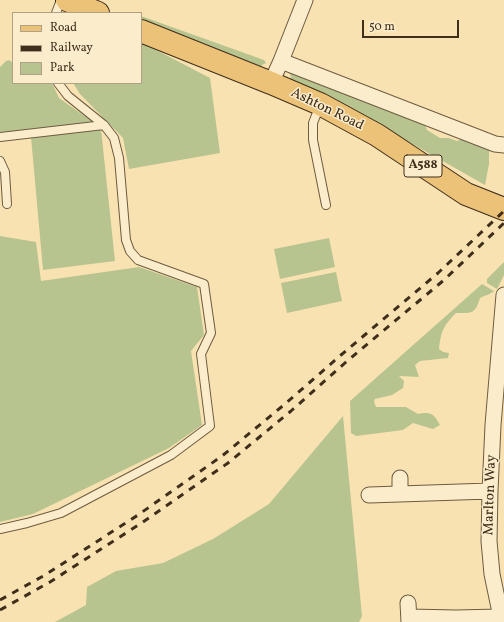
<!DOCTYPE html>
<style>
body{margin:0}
#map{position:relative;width:504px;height:622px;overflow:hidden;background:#f9e2b1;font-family:Vollkorn,serif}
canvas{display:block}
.legend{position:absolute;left:12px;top:12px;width:130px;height:72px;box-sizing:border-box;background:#fbeccc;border:1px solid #b0a085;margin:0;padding:5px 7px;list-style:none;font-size:12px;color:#3f2e1b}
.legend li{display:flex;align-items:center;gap:8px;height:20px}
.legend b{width:20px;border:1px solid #b0a085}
.scale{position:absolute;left:362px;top:20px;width:97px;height:18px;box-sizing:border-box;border:2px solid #3f2e1b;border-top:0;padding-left:5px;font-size:12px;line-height:14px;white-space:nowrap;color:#3f2e1b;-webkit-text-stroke:3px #fbeccc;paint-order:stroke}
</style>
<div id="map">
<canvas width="504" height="622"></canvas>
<ul class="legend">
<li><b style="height:5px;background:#ecc178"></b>Road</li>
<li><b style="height:5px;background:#3f2e1b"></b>Railway</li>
<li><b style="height:11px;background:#b8c490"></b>Park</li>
</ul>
<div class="scale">50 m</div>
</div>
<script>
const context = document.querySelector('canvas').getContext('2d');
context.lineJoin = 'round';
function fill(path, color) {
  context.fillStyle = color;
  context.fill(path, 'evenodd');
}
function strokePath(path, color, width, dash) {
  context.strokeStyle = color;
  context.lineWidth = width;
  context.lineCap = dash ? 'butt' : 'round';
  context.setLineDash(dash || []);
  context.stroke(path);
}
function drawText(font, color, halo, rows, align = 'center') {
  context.font = font + ' Vollkorn,serif';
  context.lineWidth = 3;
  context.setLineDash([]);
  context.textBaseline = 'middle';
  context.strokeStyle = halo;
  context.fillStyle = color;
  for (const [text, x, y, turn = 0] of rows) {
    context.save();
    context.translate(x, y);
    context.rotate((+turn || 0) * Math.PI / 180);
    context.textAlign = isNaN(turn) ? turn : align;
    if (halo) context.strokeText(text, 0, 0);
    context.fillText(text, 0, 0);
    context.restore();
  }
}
fill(new Path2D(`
 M141,16L264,60L266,63L262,65L261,69L141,21Z
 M141,42L210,78L220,153L129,169L123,138L80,94L73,83H141Z
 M9,60L13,63V83H52L59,98L93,122L90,124L0,135V67L6,61Z
 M289,71L424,123L427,130L440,138H449L457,141L464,138L489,148V164L485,185L386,129L289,81L291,77Z
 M101,129L115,261L43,270L31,137Z
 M0,236L36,242L41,281L139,267L197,287L204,335L191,351L202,425L169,448L33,514L0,522Z
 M329,238L335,267L280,279L274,249Z
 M504,262V275L497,289L487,283V279Z
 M336,272L342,301L287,313L281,283Z
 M482,284L494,291C490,295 485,295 480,298C475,315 471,313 456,313C443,326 441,332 439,349L443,352L449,353L448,358L420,361L415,365L419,377L399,376L404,381L403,388L392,395L375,399L374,402L376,407H406L418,414C431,411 434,414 440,425L433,429L413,423L403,430L356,436L351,433L350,401Z
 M343,416L362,616L359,622H55L86,605L87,587L116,571L163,563L213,539L269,504Z`), '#b8c490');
const lane = new Path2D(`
 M56,13L61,0
 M320,105L313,123V140L326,205
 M0,137L104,125
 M0,161L5,172L7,204
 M0,529L27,523L61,513L171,455L210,426L201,354L211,333L204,284L138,260L130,251L126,240L119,158L114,138L104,125L68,96L58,83`);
const street = new Path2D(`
 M281,61L495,144L504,145
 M271,83L281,61L305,0
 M400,478V494
 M369,495L490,491
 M408,603L409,622
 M409,617L456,618L500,617
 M502,622L492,574L489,541L490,491L493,425L504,295`);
const primary = new Path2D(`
 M67,0L98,13
 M141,31L271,83L320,104L377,135L466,194L504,209`);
strokePath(lane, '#6e5b40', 10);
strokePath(street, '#6e5b40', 17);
strokePath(primary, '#3f2e1b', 24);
strokePath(lane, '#fbeccc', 8);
strokePath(street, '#fbeccc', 15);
strokePath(primary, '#ecc178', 22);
strokePath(new Path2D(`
 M0,600L45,575L138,515L222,456L285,404L341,355L438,273L504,211
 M0,610L50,582L143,522L228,463L291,411L346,362L444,280L504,223`), '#3f2e1b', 3, [7, 7]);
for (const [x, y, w] of [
 [423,166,38]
]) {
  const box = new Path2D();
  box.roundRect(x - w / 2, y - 11, w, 22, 3);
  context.fillStyle = '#fbeccc';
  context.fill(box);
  strokePath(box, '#3f2e1b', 1);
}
drawText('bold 13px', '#3f2e1b', null, [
 ["A588",423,166]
]);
drawText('14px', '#3f2e1b', '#fbeccc', [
 ["Ashton Road",327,110,26],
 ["Marlton Way",491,495,-88]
]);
</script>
